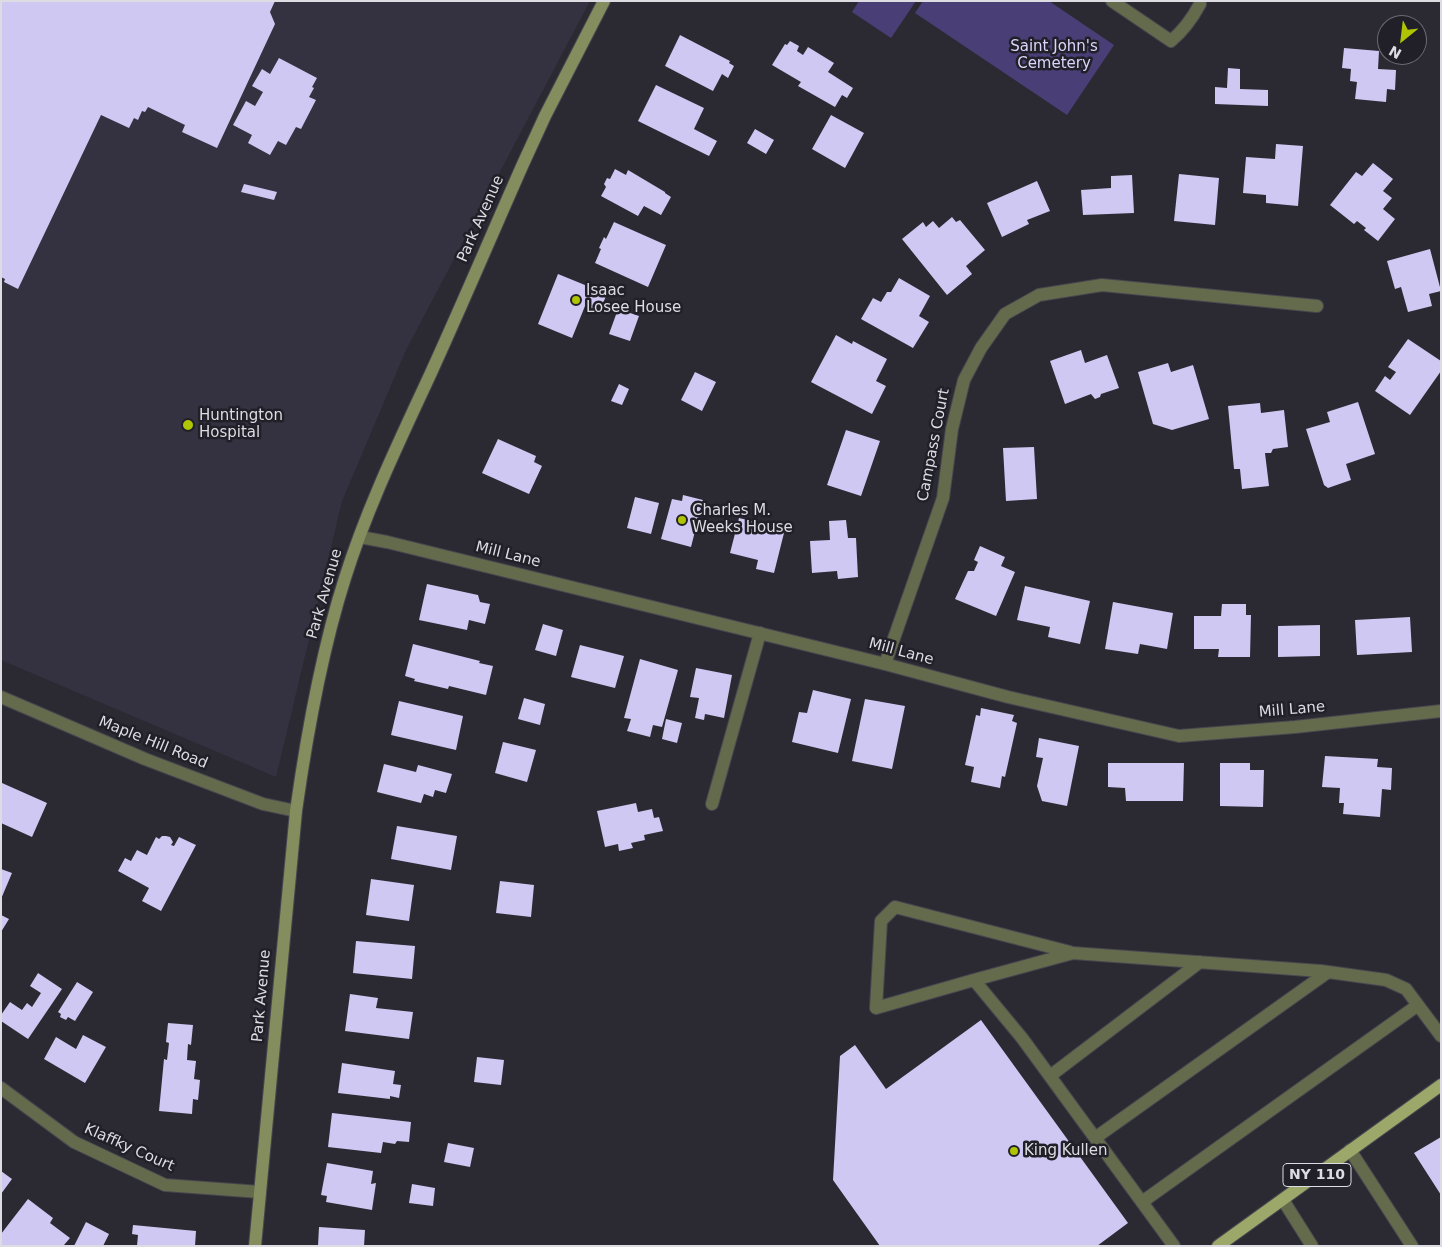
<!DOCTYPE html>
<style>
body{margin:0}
#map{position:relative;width:1442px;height:1247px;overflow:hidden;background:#2b2a33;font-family:"DejaVu Sans",sans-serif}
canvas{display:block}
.frame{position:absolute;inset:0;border:2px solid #dddce2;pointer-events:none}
.north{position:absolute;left:1377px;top:15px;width:50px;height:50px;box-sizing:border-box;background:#212029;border:1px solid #6c6b73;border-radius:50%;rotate:209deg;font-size:14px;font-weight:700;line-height:20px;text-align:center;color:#dddce2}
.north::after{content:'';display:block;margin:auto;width:18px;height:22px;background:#afc504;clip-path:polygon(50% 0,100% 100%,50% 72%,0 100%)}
</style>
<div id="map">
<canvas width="1442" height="1247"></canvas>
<div class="frame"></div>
<div class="north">N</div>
</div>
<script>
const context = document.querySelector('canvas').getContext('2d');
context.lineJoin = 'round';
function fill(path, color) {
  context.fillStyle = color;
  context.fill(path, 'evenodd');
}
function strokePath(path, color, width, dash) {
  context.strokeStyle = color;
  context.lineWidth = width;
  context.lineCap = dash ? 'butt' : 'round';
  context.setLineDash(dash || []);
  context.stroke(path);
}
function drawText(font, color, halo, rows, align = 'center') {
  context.font = font + ' "DejaVu Sans",sans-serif';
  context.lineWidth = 5;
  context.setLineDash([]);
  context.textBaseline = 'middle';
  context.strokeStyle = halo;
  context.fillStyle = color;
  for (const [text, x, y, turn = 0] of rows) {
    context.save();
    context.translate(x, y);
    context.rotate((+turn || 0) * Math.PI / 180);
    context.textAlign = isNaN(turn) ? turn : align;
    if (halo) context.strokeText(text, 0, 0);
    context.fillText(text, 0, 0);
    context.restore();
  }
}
fill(new Path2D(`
 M1,1H590L406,350L342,501L276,777L1,660Z`), '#343241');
fill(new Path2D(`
 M859,1H916L891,38L852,12Z
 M923,1H1049L1114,45L1067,115L915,13Z`), '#4a3e76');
fill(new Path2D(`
 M1,1H275L270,12L275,24L217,148L182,132L185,125L148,107L145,112L142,111L138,120L134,118L129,128L101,115L18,289L4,282L5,279L1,277Z
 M680,35L730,61L729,63L734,66L728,78L722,74L713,91L665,66Z
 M790,41L799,46L797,51L803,55L808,47L834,63L828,72L853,88L847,98L842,95L835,107L798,86L801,82L772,65L785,44L787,45Z
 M1344,48L1379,51L1378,69L1396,70L1395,90L1387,89L1386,102L1355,99L1357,82L1350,81L1351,69L1342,68Z
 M279,58L317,78L312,87L314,88L309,97L316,100L301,129L296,127L286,145L278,141L270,155L248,143L252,135L233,125L246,101L255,106L263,92L252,86L262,69L270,74Z
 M1228,68L1240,69V89L1268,90V106L1215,104V87L1227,88Z
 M656,85L704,108L694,129L717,141L709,156L638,121Z
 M831,115L864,133L845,168L812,149Z
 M755,129L774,140L766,154L747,143Z
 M1276,144L1303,146L1298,206L1266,203V195L1243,193L1246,157L1275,159Z
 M1373,163L1393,179L1383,191L1392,198L1383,209L1395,219L1378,241L1364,230L1366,228L1357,221L1354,224L1330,205L1356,172L1362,176Z
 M615,169L626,175L628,170L665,192V193L671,197L661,215L644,206L638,216L601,196L606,187L604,184L607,178L610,179Z
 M1179,174L1219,178L1215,225L1174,221Z
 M1132,175L1134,213L1083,215L1081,190L1111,188V176Z
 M1037,181L1050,211L1027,220L1029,224L1002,237L987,203Z
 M244,184L277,192L274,200L241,192Z
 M952,217L956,222L960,220L985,250L966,266L972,274L947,295L902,239L923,222L926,227L933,221L939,228Z
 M614,222L666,245L648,287L595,263L601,249L599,248L604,237L606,239Z
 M1430,249L1441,291L1429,294L1432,306L1408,312L1401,287L1395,289L1387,261Z
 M558,274L607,294L599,312L585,306L572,338L538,324Z
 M899,278L930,296L919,316L929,322L913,348L861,319L873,298L881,302L887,292H891Z
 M618,309L639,316L630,341L609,334Z
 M836,335L852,344L853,341L887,359L876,381L886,386L872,414L811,382Z
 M1408,339L1441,361V371L1410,415L1375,391L1385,376L1390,380L1396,372L1388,367Z
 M1081,350L1085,363L1107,355L1119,388L1101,394L1100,397L1095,399L1091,394L1065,404L1050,361Z
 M1168,363L1171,372L1193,365L1209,419L1172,430L1153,424L1138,372Z
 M695,372L716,382L702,411L681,400Z
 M619,384L629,389L622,405L611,401Z
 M1358,402L1375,454L1346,464L1351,480L1328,488L1324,485L1306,429L1330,422L1327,412Z
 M1260,403L1261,413L1284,410L1288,447L1273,449L1271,453H1265L1269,486L1242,489L1240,469H1234L1228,406Z
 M846,430L880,441L861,496L827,485Z
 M498,439L536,456L534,462L542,466L529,494L482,473Z
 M1034,447L1037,499L1006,501L1003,448Z
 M683,495L703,500L691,547L661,539L672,499L682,501Z
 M635,497L659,503L651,534L627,528Z
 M739,518L785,529L774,573L756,569L758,560L730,553Z
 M846,520L848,538H856L858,577L838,579L837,571L812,573L810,541L830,540L829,521Z
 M980,546L1005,557L1001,566L1015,572L996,616L955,599L968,571H974L978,562L974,560Z
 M427,584L478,595L480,602L490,604L485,624L469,620L467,630L419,620Z
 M1025,586L1090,601L1080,644L1048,637L1050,627L1017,620Z
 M1113,602L1173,613L1167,649L1140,644L1138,654L1105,649Z
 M1222,604H1246V615H1251L1250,657H1218L1219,649H1194V616H1221Z
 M1410,617L1412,652L1357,655L1355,620Z
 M543,624L563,630L556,656L535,650Z
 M1320,625V656L1278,657V626Z
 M413,644L480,661L479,663L493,666L486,695L449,686L448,689L414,681L415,679L405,676Z
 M580,645L624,656L615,688L571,677Z
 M640,659L678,670L662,727L653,725L650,737L627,731L631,719L624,718Z
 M696,668L732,675L724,718L705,714L704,720L695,718L699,698L690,697Z
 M813,690L851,699L838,753L792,742L799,712L807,713Z
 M524,698L545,704L540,725L518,719Z
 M865,699L905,706L892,769L852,761Z
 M399,701L463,716L456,750L391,735Z
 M981,708L1014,715L1012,721L1017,723L1005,777L1002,776L1000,788L971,782L974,767L965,765L976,715L980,716Z
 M666,719L682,723L677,743L662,739Z
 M1039,738L1079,746L1067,806L1042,801L1037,786L1043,758L1036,757Z
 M503,742L536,750L527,782L495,773Z
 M1325,756L1378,759L1377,767L1392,768L1391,790L1382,789L1380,817L1343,814L1344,803H1339L1340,788L1322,787Z
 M1108,763H1184L1183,801H1126L1125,788L1108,787Z
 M1220,763H1250V770H1264L1263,807L1220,806Z
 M384,764L416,772L418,765L452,774L446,793L435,790L433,797L424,794L421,803L377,792Z
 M2,783L47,803L32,837L1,823Z
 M636,803L638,812L652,809L654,818L659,817L663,831L644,835L645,840L631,843L633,848L619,851L618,844L605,847L597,811Z
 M397,826L457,836L451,870L391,859Z
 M162,836H166L170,837L173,842L171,845L174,846L179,837L196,845L161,911L142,901L149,888L118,871L125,858L131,861L137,850L147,855L156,837L159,839Z
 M1,869L12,873L1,899Z
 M371,879L414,885L409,921L366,915Z
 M500,881L534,885L531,917L496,913Z
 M1,915L9,919L1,932Z
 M356,941L415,946L412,979L353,973Z
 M38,973L62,989L28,1039L1,1021V1015L10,1002L22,1010L27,1003L32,1007L41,993L30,986Z
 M77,982L93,992L75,1021L68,1017L66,1020L60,1017L61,1014L58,1012Z
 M350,994L378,998L376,1008L413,1012L409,1039L345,1031Z
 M981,1020L1128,1223L1097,1246H880L833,1180L840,1056L855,1045L886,1089Z
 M168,1023L193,1025L191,1045L188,1044L187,1060L196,1061L194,1079L200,1080L198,1100L193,1099L192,1114L159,1111L164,1059L167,1060L169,1043L166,1042Z
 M83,1035L106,1047L85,1083L44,1059L56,1037L76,1049Z
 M477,1057L504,1060L501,1085L474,1082Z
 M342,1063L395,1071L393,1084L401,1085L399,1098L390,1096V1099L338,1093Z
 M332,1113L411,1122L409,1142L397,1141L395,1144L383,1142L381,1153L328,1147Z
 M1441,1137V1195L1414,1153Z
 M448,1143L474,1148L470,1167L444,1162Z
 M327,1163L373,1171L371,1184L376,1183L372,1210L326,1202L327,1196L321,1195Z
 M1,1171L12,1179L1,1194Z
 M412,1184L435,1188L433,1206L409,1203Z
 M28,1199L53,1218L50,1223L70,1238L64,1245L66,1246H1V1234Z
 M86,1222L109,1234L103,1246H74Z
 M133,1225L196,1231L195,1246H137L138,1235L132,1234Z
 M319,1227L365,1230L364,1246H318Z`), '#cec8f3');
const lane = new Path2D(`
 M1112,1L1171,41C1184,30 1192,19 1200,4V1
 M712,804L760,633
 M974,980L876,1008L881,921L895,907L1070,952
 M1050,1076L1200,962
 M1095,1138L1328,972
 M1350,1150L1412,1246
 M1142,1202L1418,1005
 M1174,1246L1022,1038L974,980L1073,953L1321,971L1386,980L1406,989L1441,1036`);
const street = new Path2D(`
 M360,537L387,542L885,664L1008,697L1179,736L1295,727L1441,711
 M885,664L943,498L952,429L964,380L981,348L1005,314L1039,295L1102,285L1317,306
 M1,697L145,759L263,804L296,811
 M1,1088L74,1142L165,1185L260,1192
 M1283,1200L1312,1246`);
const secondary = new Path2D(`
 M255,1246L296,811C307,733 321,653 345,578C367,508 399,442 430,375C462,305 492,234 523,164L545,116L604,1`);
const primary = new Path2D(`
 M1218,1246L1441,1085`);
strokePath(lane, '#47464f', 14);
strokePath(street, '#47464f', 14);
strokePath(secondary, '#47464f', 14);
strokePath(primary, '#47464f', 14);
strokePath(lane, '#646a4c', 12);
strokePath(street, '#646a4c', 12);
strokePath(secondary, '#848d5d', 12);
strokePath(primary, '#9ca86a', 12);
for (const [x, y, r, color] of [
 [576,300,5,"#afc504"],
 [188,425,6,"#afc504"],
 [682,520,5,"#afc504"],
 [1014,1151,5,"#afc504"]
]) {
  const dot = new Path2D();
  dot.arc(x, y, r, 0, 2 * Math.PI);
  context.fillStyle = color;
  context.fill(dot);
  strokePath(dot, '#212029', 2);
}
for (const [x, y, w] of [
 [1317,1175,68]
]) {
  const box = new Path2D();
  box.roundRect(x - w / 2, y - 11.5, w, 23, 4);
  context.fillStyle = '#212029';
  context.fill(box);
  strokePath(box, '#dddce2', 1);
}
drawText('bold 14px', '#dddce2', null, [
 ["NY 110",1317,1175]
]);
drawText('15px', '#dad5fb', '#212029', [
 ["Saint John's",1054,47],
 ["Cemetery",1054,64]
]);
drawText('15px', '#dddce2', '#212029', [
 ["Park Avenue",481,219,-66],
 ["Campass Court",934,445,-79],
 ["Mill Lane",508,555,14],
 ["Park Avenue",325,594,-74],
 ["Mill Lane",901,652,15],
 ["Mill Lane",1292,710,-5],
 ["Maple Hill Road",153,743,22],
 ["Park Avenue",262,996,-85],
 ["Klaffky Court",129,1148,24]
]);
drawText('15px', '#dddce2', '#212029', [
 ["Isaac",586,291],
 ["Losee House",586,308],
 ["Huntington",199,416],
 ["Hospital",199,433],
 ["Charles M.",692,511],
 ["Weeks House",692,528],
 ["King Kullen",1024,1151]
], 'left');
</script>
